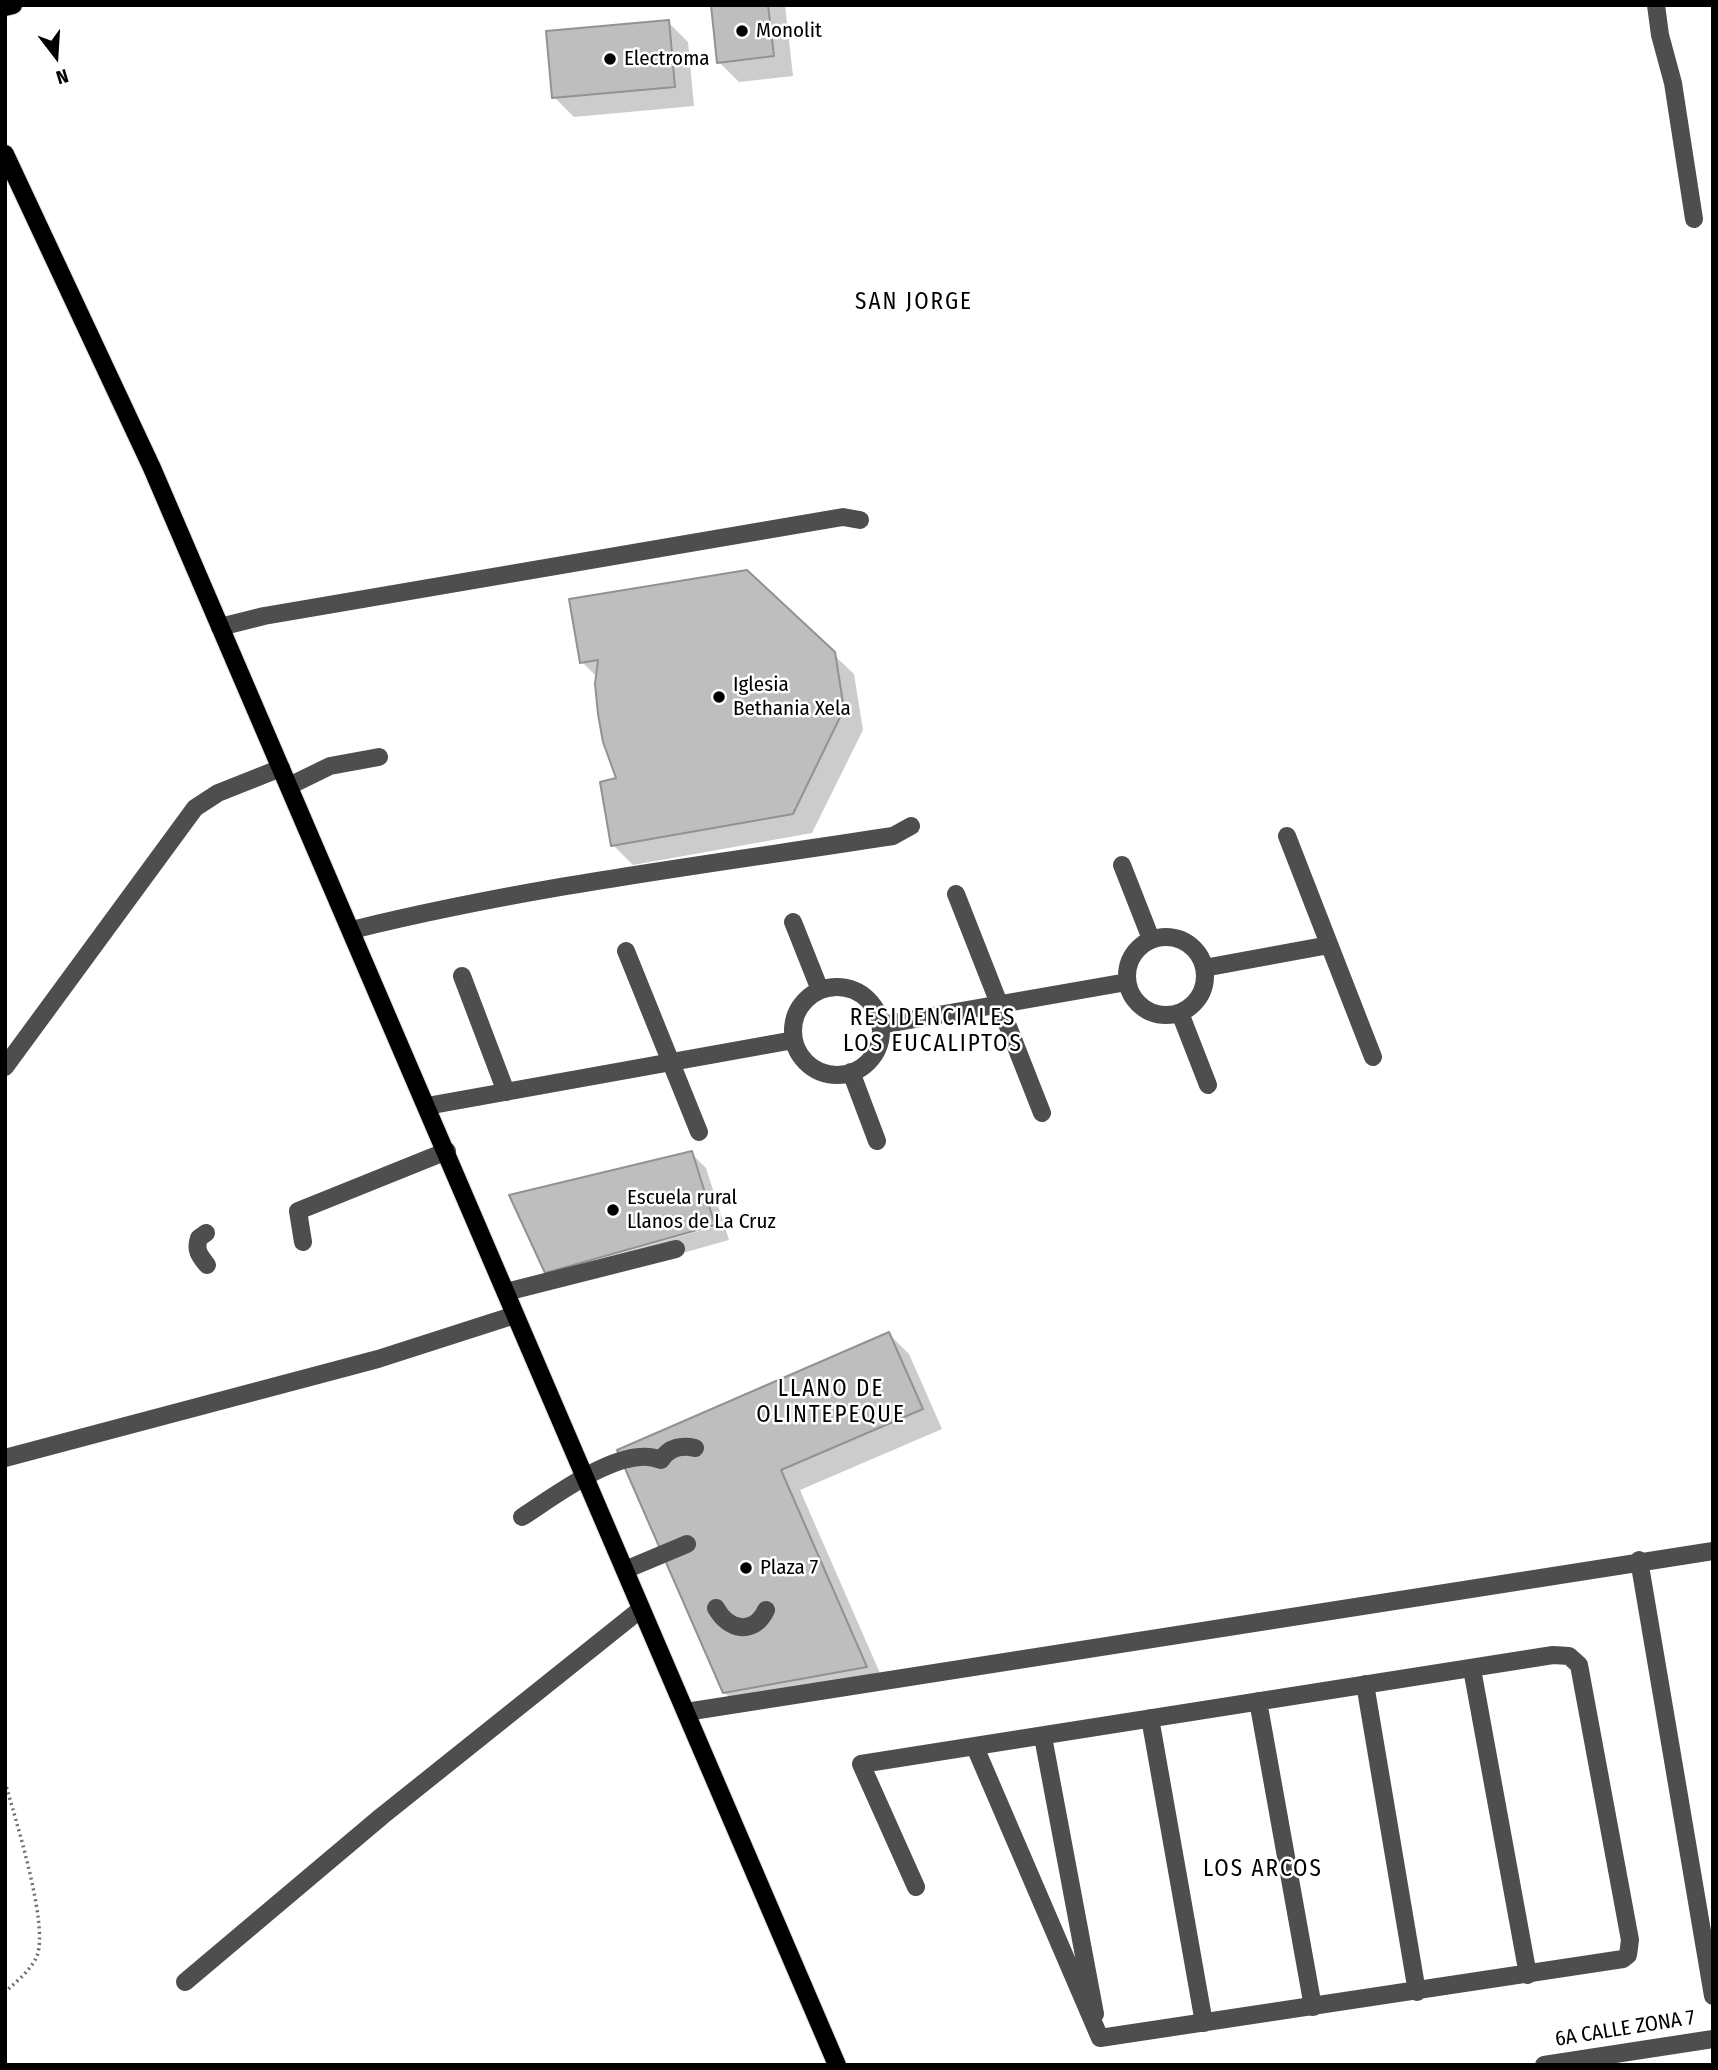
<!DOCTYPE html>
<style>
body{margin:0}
#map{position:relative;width:1718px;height:2070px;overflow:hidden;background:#fff;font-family:"Fira Sans Condensed",sans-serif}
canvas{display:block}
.frame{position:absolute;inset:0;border:7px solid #000;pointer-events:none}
.north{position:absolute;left:21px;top:21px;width:70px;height:70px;-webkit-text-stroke:5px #fff;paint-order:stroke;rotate:163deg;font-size:19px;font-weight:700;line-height:28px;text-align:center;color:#000}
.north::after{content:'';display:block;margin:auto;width:24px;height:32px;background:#000;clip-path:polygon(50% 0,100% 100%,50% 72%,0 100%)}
</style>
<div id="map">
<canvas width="1718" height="2070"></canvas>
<div class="frame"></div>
<div class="north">N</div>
</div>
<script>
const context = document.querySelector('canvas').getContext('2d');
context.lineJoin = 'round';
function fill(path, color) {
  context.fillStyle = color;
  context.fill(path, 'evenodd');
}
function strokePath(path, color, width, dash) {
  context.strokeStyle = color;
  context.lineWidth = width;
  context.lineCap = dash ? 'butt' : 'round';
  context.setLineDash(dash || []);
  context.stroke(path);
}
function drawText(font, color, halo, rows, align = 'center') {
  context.font = font + ' "Fira Sans Condensed",sans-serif';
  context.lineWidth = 5;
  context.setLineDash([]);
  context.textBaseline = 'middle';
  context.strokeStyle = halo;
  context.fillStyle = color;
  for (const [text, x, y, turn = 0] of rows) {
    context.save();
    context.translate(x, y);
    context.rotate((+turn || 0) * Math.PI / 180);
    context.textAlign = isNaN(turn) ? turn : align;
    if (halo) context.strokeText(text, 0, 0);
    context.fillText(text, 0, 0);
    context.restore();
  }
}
fill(new Path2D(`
 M712,5H785L793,76L739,82L719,62Z
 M668,22L688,42L694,106L574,117L554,97Z
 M571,601L833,654L854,674L863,730L812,833L633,865L613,845L619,780L598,678L582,662Z
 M691,1153L706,1168L723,1221L550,1269V1273L724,1224L729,1240L561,1287L546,1272Z
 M889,1334L909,1354L942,1429L800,1490L886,1687L744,1712L724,1692L619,1451Z`), '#0003');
const building = new Path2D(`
 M711,5H768L774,56L717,63Z
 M669,20L675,87L552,98L546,31Z
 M747,570L835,652L844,709L793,814L611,846L600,782L616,778L603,742L598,714L595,684L598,660L580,663L569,599Z
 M692,1151L715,1225L545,1273L509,1195Z
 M889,1332L923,1409L781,1470L867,1667L723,1693L617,1450Z`);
fill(building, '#bebebe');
strokePath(building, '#929292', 2);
const major = new Path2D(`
 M5,7L13,5
 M5,154L152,468L837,2065`);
strokePath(major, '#dbdbdb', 20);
strokePath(new Path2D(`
 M5,1782C15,1818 49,1924 37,1956C31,1970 16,1982 5,1992`), '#707070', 3.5, [2, 3.5]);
strokePath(new Path2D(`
 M1656,5L1660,35L1673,83L1694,219
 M220,627L264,616L843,517L860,520
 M289,786L330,766L379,757
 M1287,836L1373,1057
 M1122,865L1151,939
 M956,894L1042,1113
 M793,922L820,990
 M352,930C529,886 712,864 893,836L911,826
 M1127 976a39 39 0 1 1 78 0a39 39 0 1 1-78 0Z
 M626,951L699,1132
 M1204,968L1329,945
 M462,976L506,1092
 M793 1031a44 44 0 1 1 88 0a44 44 0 1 1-88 0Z
 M1180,1013L1208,1085
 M881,1025L1127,982
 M5,1067L195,808L218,793L281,768
 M851,1072L877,1141
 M427,1106L794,1040
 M206,1233L199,1238C195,1250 199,1255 207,1265
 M303,1242L298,1211L447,1151
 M506,1292L676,1249
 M5,1458L378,1359L515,1315
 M522,1517C555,1496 623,1443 661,1460C669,1447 682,1445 695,1448
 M1639,1560L1713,1996
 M625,1570L687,1544
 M716,1608C728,1630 754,1636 766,1610
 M1472,1669L1528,1975
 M1365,1684L1417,1992
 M1258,1701L1313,2007
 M686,1712L1713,1551
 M1150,1718L1204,2023
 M1043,1737L1095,2014
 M975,1747L1100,2038
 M916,1887L861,1764L1553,1655L1569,1656L1579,1665L1630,1940L1628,1955L1623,1959L1100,2038
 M185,1982L382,1816L641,1609
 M1544,2065L1713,2039`), '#4e4e4e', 18);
strokePath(major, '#000', 18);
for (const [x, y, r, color] of [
 [742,31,7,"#000"],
 [610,59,7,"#000"],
 [719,697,7,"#000"],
 [613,1210,7,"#000"],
 [746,1568,7,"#000"]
]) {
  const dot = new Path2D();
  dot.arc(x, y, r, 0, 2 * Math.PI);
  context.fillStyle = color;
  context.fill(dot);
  strokePath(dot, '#fff', 2.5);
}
drawText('21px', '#000', '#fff', [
 ["Monolit",756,31],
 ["Electroma",624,59],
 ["Iglesia",733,685],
 ["Bethania Xela",733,709],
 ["Escuela rural",627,1198],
 ["Llanos de La Cruz",627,1222],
 ["Plaza 7",760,1568]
], 'left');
drawText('21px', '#000', '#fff', [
 ["6A CALLE ZONA 7",1625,2029,-9]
]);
context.letterSpacing = '2px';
drawText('23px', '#000', '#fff', [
 ["SAN JORGE",914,303],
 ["RESIDENCIALES",933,1019],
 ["LOS EUCALIPTOS",933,1045],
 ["LLANO DE",831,1390],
 ["OLINTEPEQUE",831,1416],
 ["LOS ARCOS",1263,1870]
]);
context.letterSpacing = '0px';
</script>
